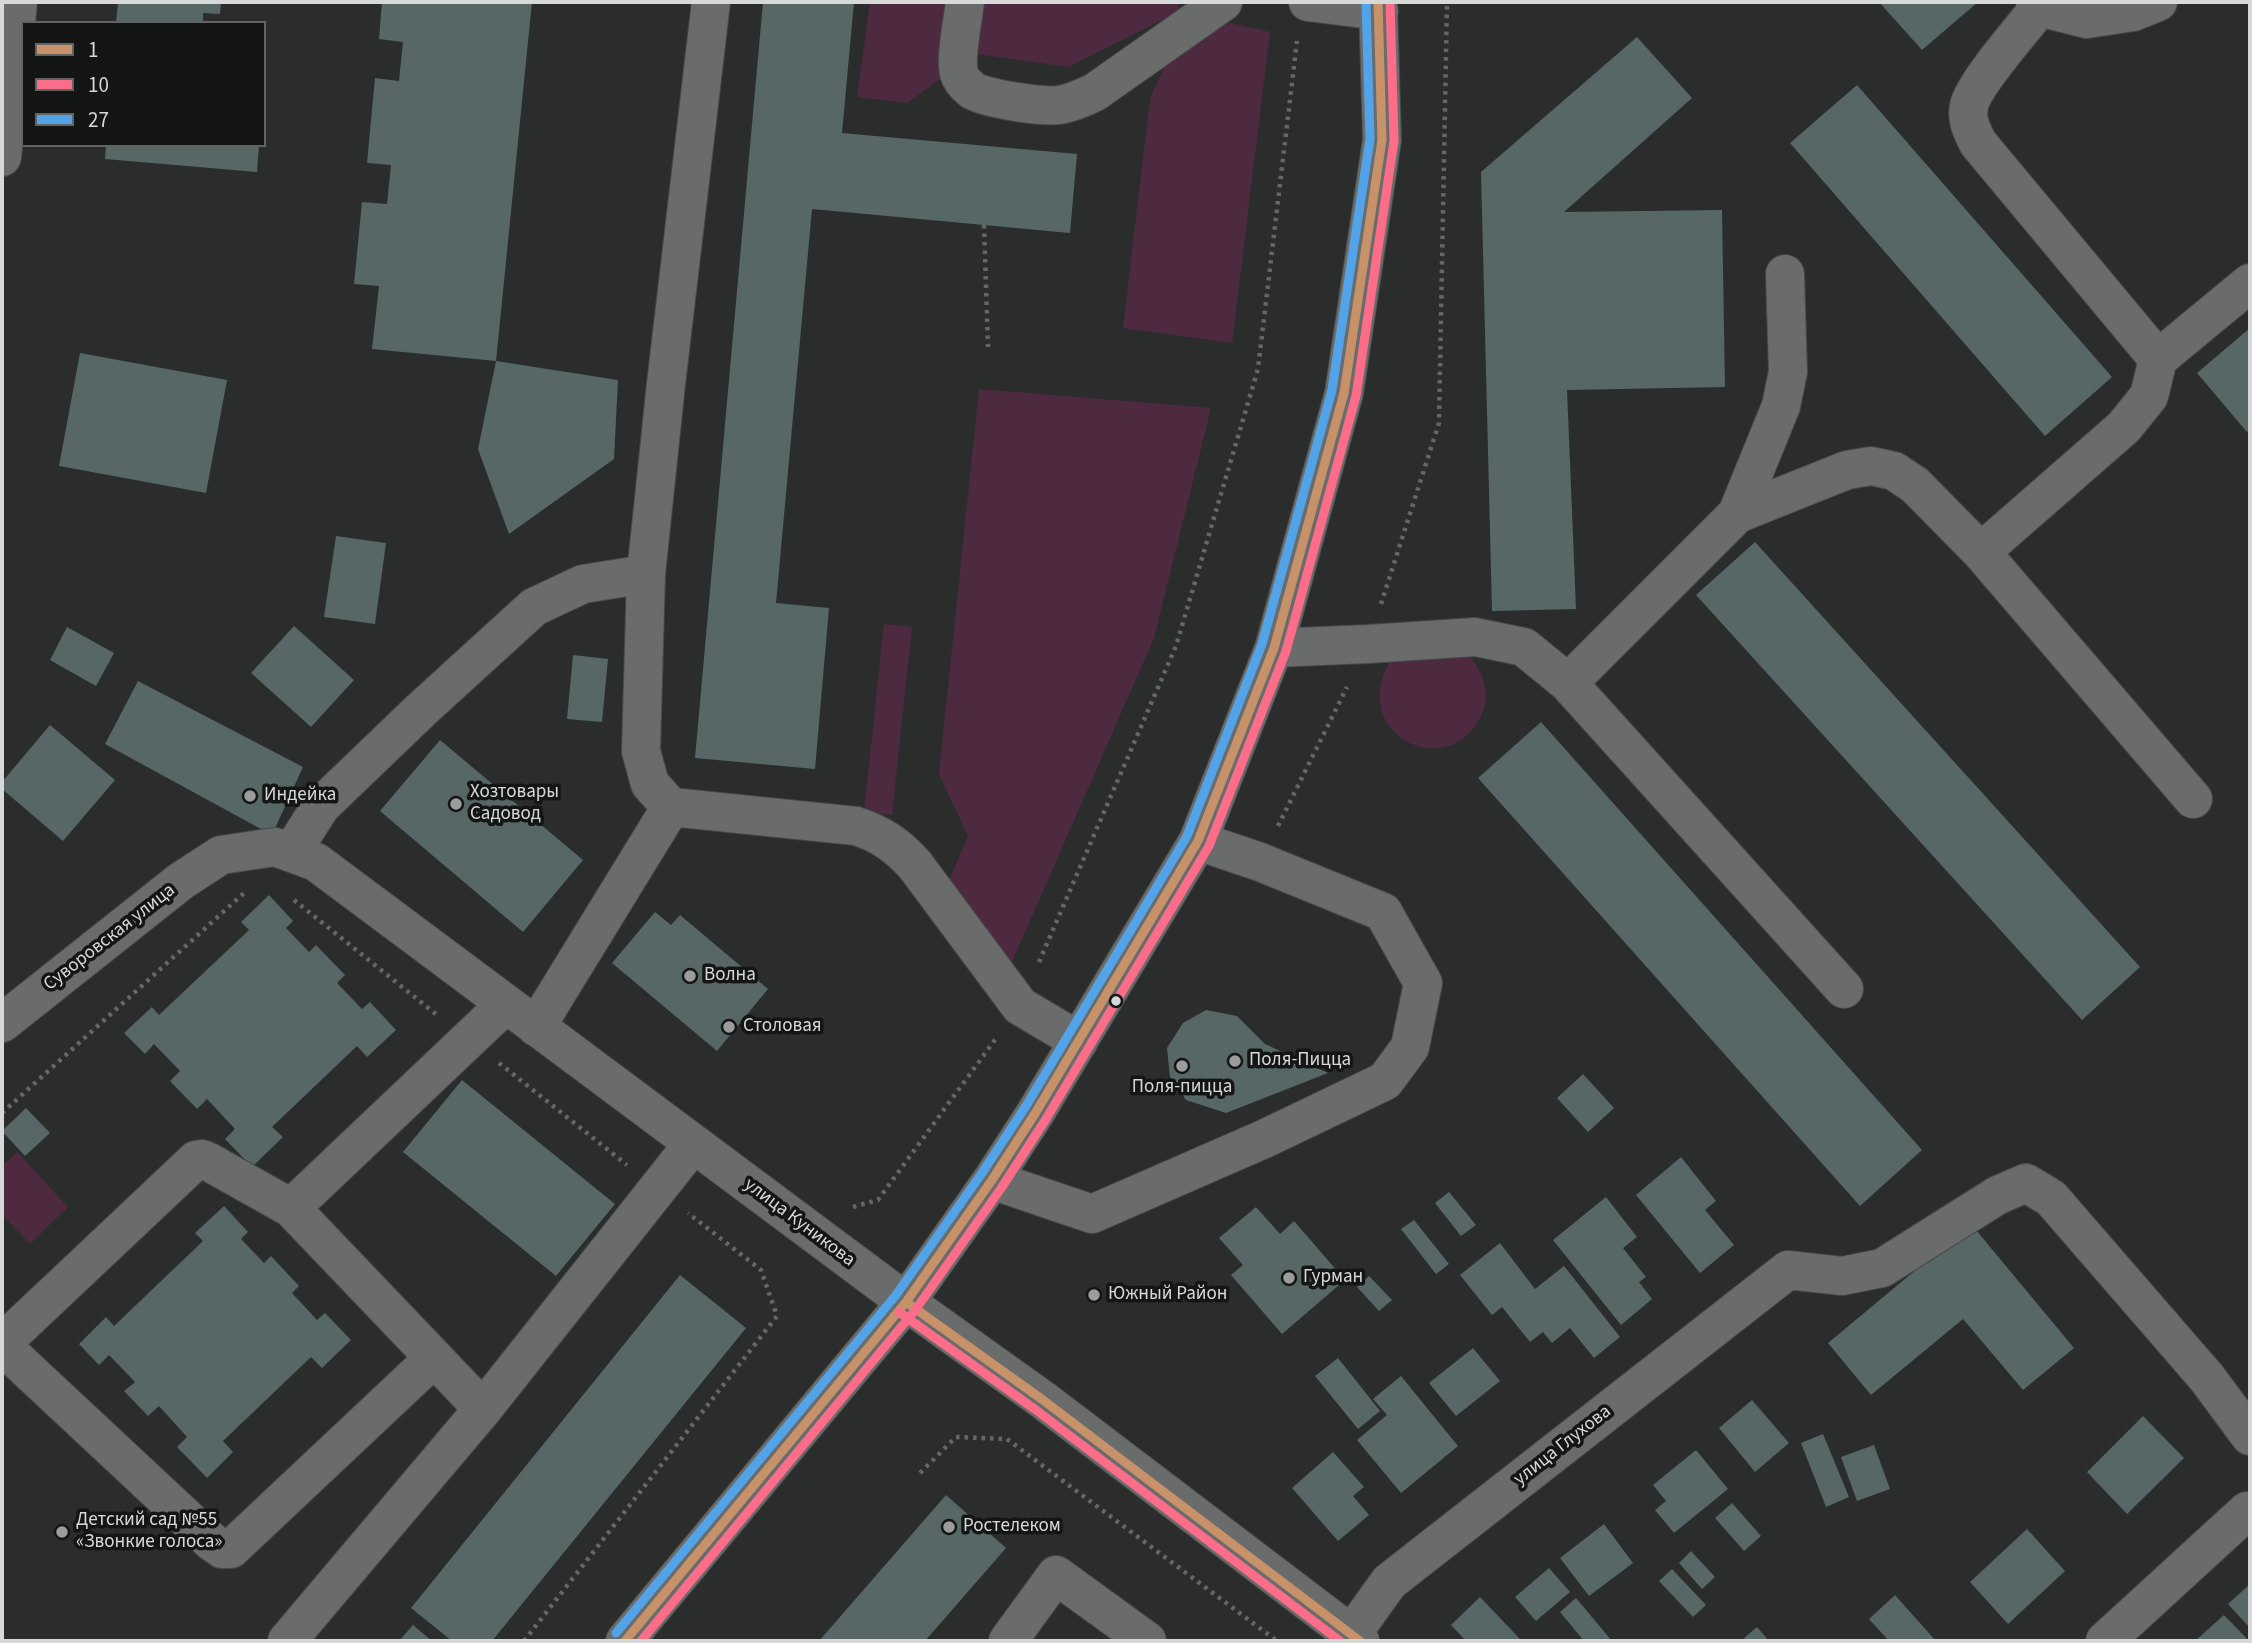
<!DOCTYPE html>
<meta charset="utf-8">
<style>
body{margin:0}
#map{position:relative;width:2252px;height:1643px;overflow:hidden;background:#2b2d2d;font-family:"Source Sans 3",sans-serif}
canvas{display:block}
.frame{position:absolute;inset:0;border:4px solid #d6d9d8;pointer-events:none}
.legend{position:absolute;left:21px;top:21px;width:245px;height:126px;box-sizing:border-box;background:#141616;border:2px solid #626464;margin:0;padding:9px 12px;list-style:none;font-size:21px;color:#d6d9d8}
.legend li{display:flex;align-items:center;gap:14px;height:35px}
.legend b{width:35px;border:2px solid #626464}
</style>
<div id="map">
<canvas width="2252" height="1643"></canvas>
<div class="frame"></div>
<ul class="legend">
<li><b style="height:9px;background:#c7916a"></b>1</li>
<li><b style="height:9px;background:#fb6d88"></b>10</li>
<li><b style="height:9px;background:#53a3e8"></b>27</li>
</ul>
</div>
<script>
const context = document.querySelector('canvas').getContext('2d');
context.lineJoin = 'round';
function fill(path, color) {
  context.fillStyle = color;
  context.fill(path, 'evenodd');
}
function strokePath(path, color, width, dash) {
  context.strokeStyle = color;
  context.lineWidth = width;
  context.lineCap = dash ? 'butt' : 'round';
  context.setLineDash(dash || []);
  context.stroke(path);
}
function drawText(font, color, halo, rows, align = 'center') {
  context.font = font + ' "Source Sans 3",sans-serif';
  context.lineWidth = 7;
  context.setLineDash([]);
  context.textBaseline = 'middle';
  context.strokeStyle = halo;
  context.fillStyle = color;
  for (const [text, x, y, turn = 0] of rows) {
    context.save();
    context.translate(x, y);
    context.rotate((+turn || 0) * Math.PI / 180);
    context.textAlign = isNaN(turn) ? turn : align;
    if (halo) context.strokeText(text, 0, 0);
    context.fillText(text, 0, 0);
    context.restore();
  }
}
fill(new Path2D(`
 M870,2H953L947,74L907,103L857,97Z
 M976,2H1179L1178,12L1068,67L971,53Z
 M1230,23L1270,32L1232,343L1123,328L1150,99L1165,65L1194,36Z
 M979,389L1211,408L1154,638L1011,964L947,885L968,836L939,774Z
 M884,624L912,627L892,815L864,812Z
 M1470,656C1482,673 1491,691 1483,711C1454,786 1345,737 1391,660Z
 M17,1152L68,1207L30,1244L2,1215V1166Z`), '#4e2a41');
fill(new Path2D(`
 M118,2H221L220,14L203,13V23H116Z
 M382,2H532L496,361L372,349L379,286L354,284L362,202L387,204L391,165L367,163L375,78L399,81L403,42L379,39Z
 M763,2H854L842,133L1077,154L1070,233L812,209L776,603L829,608L815,769L695,758Z
 M1879,2H1978L1922,50Z
 M1637,37L1692,98L1564,212L1722,210L1725,387L1567,390L1576,609L1492,611L1481,172Z
 M1857,85L2112,377L2045,436L1790,143Z
 M106,145H259L257,172L105,159Z
 M2250,328V429L2247,432L2197,373Z
 M80,353L227,380L206,493L59,466Z
 M496,361L618,380L614,459L509,534L478,449Z
 M336,536L386,543L375,624L324,617Z
 M1755,542L2140,967L2082,1020L1696,595Z
 M294,626L354,680L311,727L251,673Z
 M67,627L114,653L96,686L50,660Z
 M573,655L608,659L602,722L567,719Z
 M138,681L303,767L272,835L105,744Z
 M1541,722L1922,1150L1860,1206L1478,778Z
 M50,725L115,780L63,841L2,789V782Z
 M440,740L583,860L523,932L380,811Z
 M269,895L293,921L286,928L309,952L316,945L345,975L337,983L362,1009L370,1002L396,1030L367,1057L357,1046L272,1127L283,1137L252,1167L225,1139L235,1129L207,1099L197,1109L170,1081L180,1071L154,1044L145,1054L124,1033L152,1007L159,1015L249,930L241,922Z
 M655,912L671,925L680,915L768,989L717,1051L612,963Z
 M1206,1010L1237,1016L1265,1044L1328,1073L1226,1113L1186,1100L1170,1077L1167,1048L1183,1023Z
 M1583,1074L1614,1108L1588,1132L1557,1098Z
 M462,1080L615,1204L556,1276L403,1152Z
 M26,1108L50,1133L25,1156L2,1131Z
 M1681,1157L1716,1201L1705,1210L1734,1245L1700,1273L1636,1195Z
 M1449,1192L1476,1225L1461,1236L1435,1203Z
 M1606,1197L1637,1237L1623,1248L1646,1277L1639,1282L1652,1299L1621,1325L1553,1240Z
 M224,1206L248,1232L241,1239L264,1263L271,1256L299,1286L292,1293L317,1320L325,1313L351,1340L322,1368L311,1357L223,1441L233,1452L207,1478L177,1447L187,1437L159,1406L148,1416L124,1391L135,1382L109,1355L99,1365L79,1344L106,1317L114,1326L203,1241L195,1233Z
 M1256,1207L1280,1234L1294,1221L1345,1280L1282,1334L1231,1275L1243,1265L1219,1238Z
 M1414,1220L1449,1264L1436,1274L1401,1229Z
 M1971,1224L2074,1348L2023,1390L1963,1319L1871,1395L1828,1343Z
 M1500,1243L1535,1289L1564,1266L1620,1337L1594,1358L1570,1328L1552,1343L1543,1332L1530,1342L1502,1307L1492,1315L1460,1275Z
 M680,1275L746,1328L492,1641H452L411,1608Z
 M1369,1276L1392,1300L1379,1311L1357,1287Z
 M1473,1348L1500,1381L1456,1416L1429,1383Z
 M1338,1358L1380,1411L1358,1429L1315,1376Z
 M1401,1376L1458,1446L1401,1493L1357,1440L1387,1415L1373,1399Z
 M1752,1400L1789,1443L1755,1472L1719,1428Z
 M2143,1416L2184,1458L2127,1514L2087,1472Z
 M1823,1434L1849,1497L1826,1507L1801,1443Z
 M1874,1445L1890,1489L1857,1501L1841,1457Z
 M1696,1450L1728,1489L1674,1533L1655,1510L1666,1501L1653,1485Z
 M1333,1452L1364,1487L1353,1496L1369,1515L1338,1541L1292,1488Z
 M946,1495L1006,1548L925,1641H819Z
 M1732,1503L1761,1536L1744,1551L1715,1518Z
 M1604,1524L1633,1563L1589,1596L1560,1558Z
 M2027,1529L2065,1571L2008,1624L1970,1582Z
 M1691,1551L1715,1577L1702,1589L1679,1563Z
 M1549,1568L1570,1592L1536,1621L1515,1597Z
 M1672,1569L1706,1605L1693,1617L1659,1581Z
 M2250,1584V1628L2228,1604Z
 M1895,1595L1936,1641H1889L1869,1619Z
 M1480,1597L1520,1639L1517,1641H1466L1451,1625Z
 M1576,1598L1612,1641H1584L1560,1612Z
 M2224,1615L2249,1641H2195Z
 M413,1625L432,1641H399Z
 M1757,1627L1769,1641H1747L1744,1638Z`), '#566765');
const minor = new Path2D(`
 M711,2L666,384L646,574L641,751L650,784L671,807L856,826C881,834 898,846 915,865L1020,1006L1079,1041
 M965,2C963,19 955,58 959,73C961,80 967,86 972,90C985,99 1043,107 1059,105C1072,103 1083,98 1095,92L1223,2
 M1308,2L1379,11
 M2040,7L2087,19L2133,12L2158,2
 M2,157L18,2
 M2158,359L2250,283
 M1737,514L1781,406L1788,372L1785,274
 M1981,552L2124,427L2149,396L2158,359L1978,143C1972,131 1966,120 1969,106C1973,85 2024,27 2040,7L2035,2
 M1274,648L1368,644L1475,637L1524,647L1568,683L1737,514L1847,470L1871,466L1894,471L1915,485L1981,552L2193,799
 M1568,683L1844,989
 M291,853L321,806L421,710L534,607L583,584L646,574
 M2,1023L181,881L221,855L275,847L316,862L906,1302L1043,1400L1360,1641
 M536,1027L671,807
 M992,1180L1092,1214L1264,1139L1385,1081L1410,1047L1423,983L1383,912L1260,862L1198,841
 M291,1208L483,1409
 M2,1343L196,1160L202,1159L209,1162L291,1208L506,1004
 M2,1346L212,1542L222,1549H231L434,1358
 M1351,1635L1389,1582L1788,1270L1842,1276L1882,1268L1998,1195L2026,1183L2051,1198L2207,1378L2250,1436
 M287,1641L483,1409L693,1144
 M625,1641L906,1302L992,1180L1036,1112L1198,841L1274,648L1344,393L1382,140L1378,2
 M1008,1641L1056,1575L1147,1641
 M2105,1641L2247,1511`);
strokePath(minor, '#464948', 40);
strokePath(new Path2D(`
 M984,225L988,347
 M1381,604L1439,423L1447,2
 M1278,826L1347,687
 M294,900L437,1015
 M1039,962L1176,646L1258,369L1297,41
 M499,1063L627,1165
 M2,1113L244,893
 M853,1207L878,1200L997,1037
 M920,1473L956,1437L1007,1439L1277,1641
 M524,1641L777,1316L761,1270L688,1213`), '#656766', 4.5, [3.5, 5]);
strokePath(minor, '#6a6b6b', 38);
strokePath(new Path2D(`
 M906,1302L1043,1400L1360,1641
 M625,1641L906,1302L992,1180L1036,1112L1198,841L1274,648L1344,393L1382,140L1378,2`), '#c7916a', 9);
strokePath(new Path2D(`
 M899,1312L1036,1410L1340,1641
 M641,1641L916,1309L1002,1187L1046,1119L1209,846L1286,651L1356,396L1394,141L1390,2`), '#fb6d88', 9);
strokePath(new Path2D(`
 M616,1633L896,1295L982,1173L1026,1106L1187,836L1262,644L1332,390L1370,139L1366,2`), '#53a3e8', 9);
for (const [x, y, r, color] of [
 [250,796,7,"#9a9d9c"],
 [456,804,7,"#9a9d9c"],
 [690,976,7,"#9a9d9c"],
 [1116,1001,6,"#d6d9d8"],
 [729,1027,7,"#9a9d9c"],
 [1235,1061,7,"#9a9d9c"],
 [1182,1066,7,"#9a9d9c"],
 [1289,1278,7,"#9a9d9c"],
 [1094,1295,7,"#9a9d9c"],
 [949,1527,7,"#9a9d9c"],
 [62,1532,7,"#9a9d9c"]
]) {
  const dot = new Path2D();
  dot.arc(x, y, r, 0, 2 * Math.PI);
  context.fillStyle = color;
  context.fill(dot);
  strokePath(dot, '#141616', 2.5);
}
drawText('19px', '#d6d9d8', '#141616', [
 ["Хозтовары",470,793],
 ["Садовод",470,815],
 ["Индейка",264,796],
 ["Волна",704,976],
 ["Столовая",743,1027],
 ["Поля-Пицца",1249,1061],
 ["Поля-пицца",1182,1088,"center"],
 ["Гурман",1303,1278],
 ["Южный Район",1108,1295],
 ["Детский сад №55",76,1521],
 ["«Звонкие голоса»",76,1543],
 ["Ростелеком",963,1527]
], 'left');
drawText('19px', '#d6d9d8', '#141616', [
 ["Суворовская улица",110,938,-38],
 ["улица Куникова",799,1223,37],
 ["улица Глухова",1563,1446,-38]
]);
</script>
